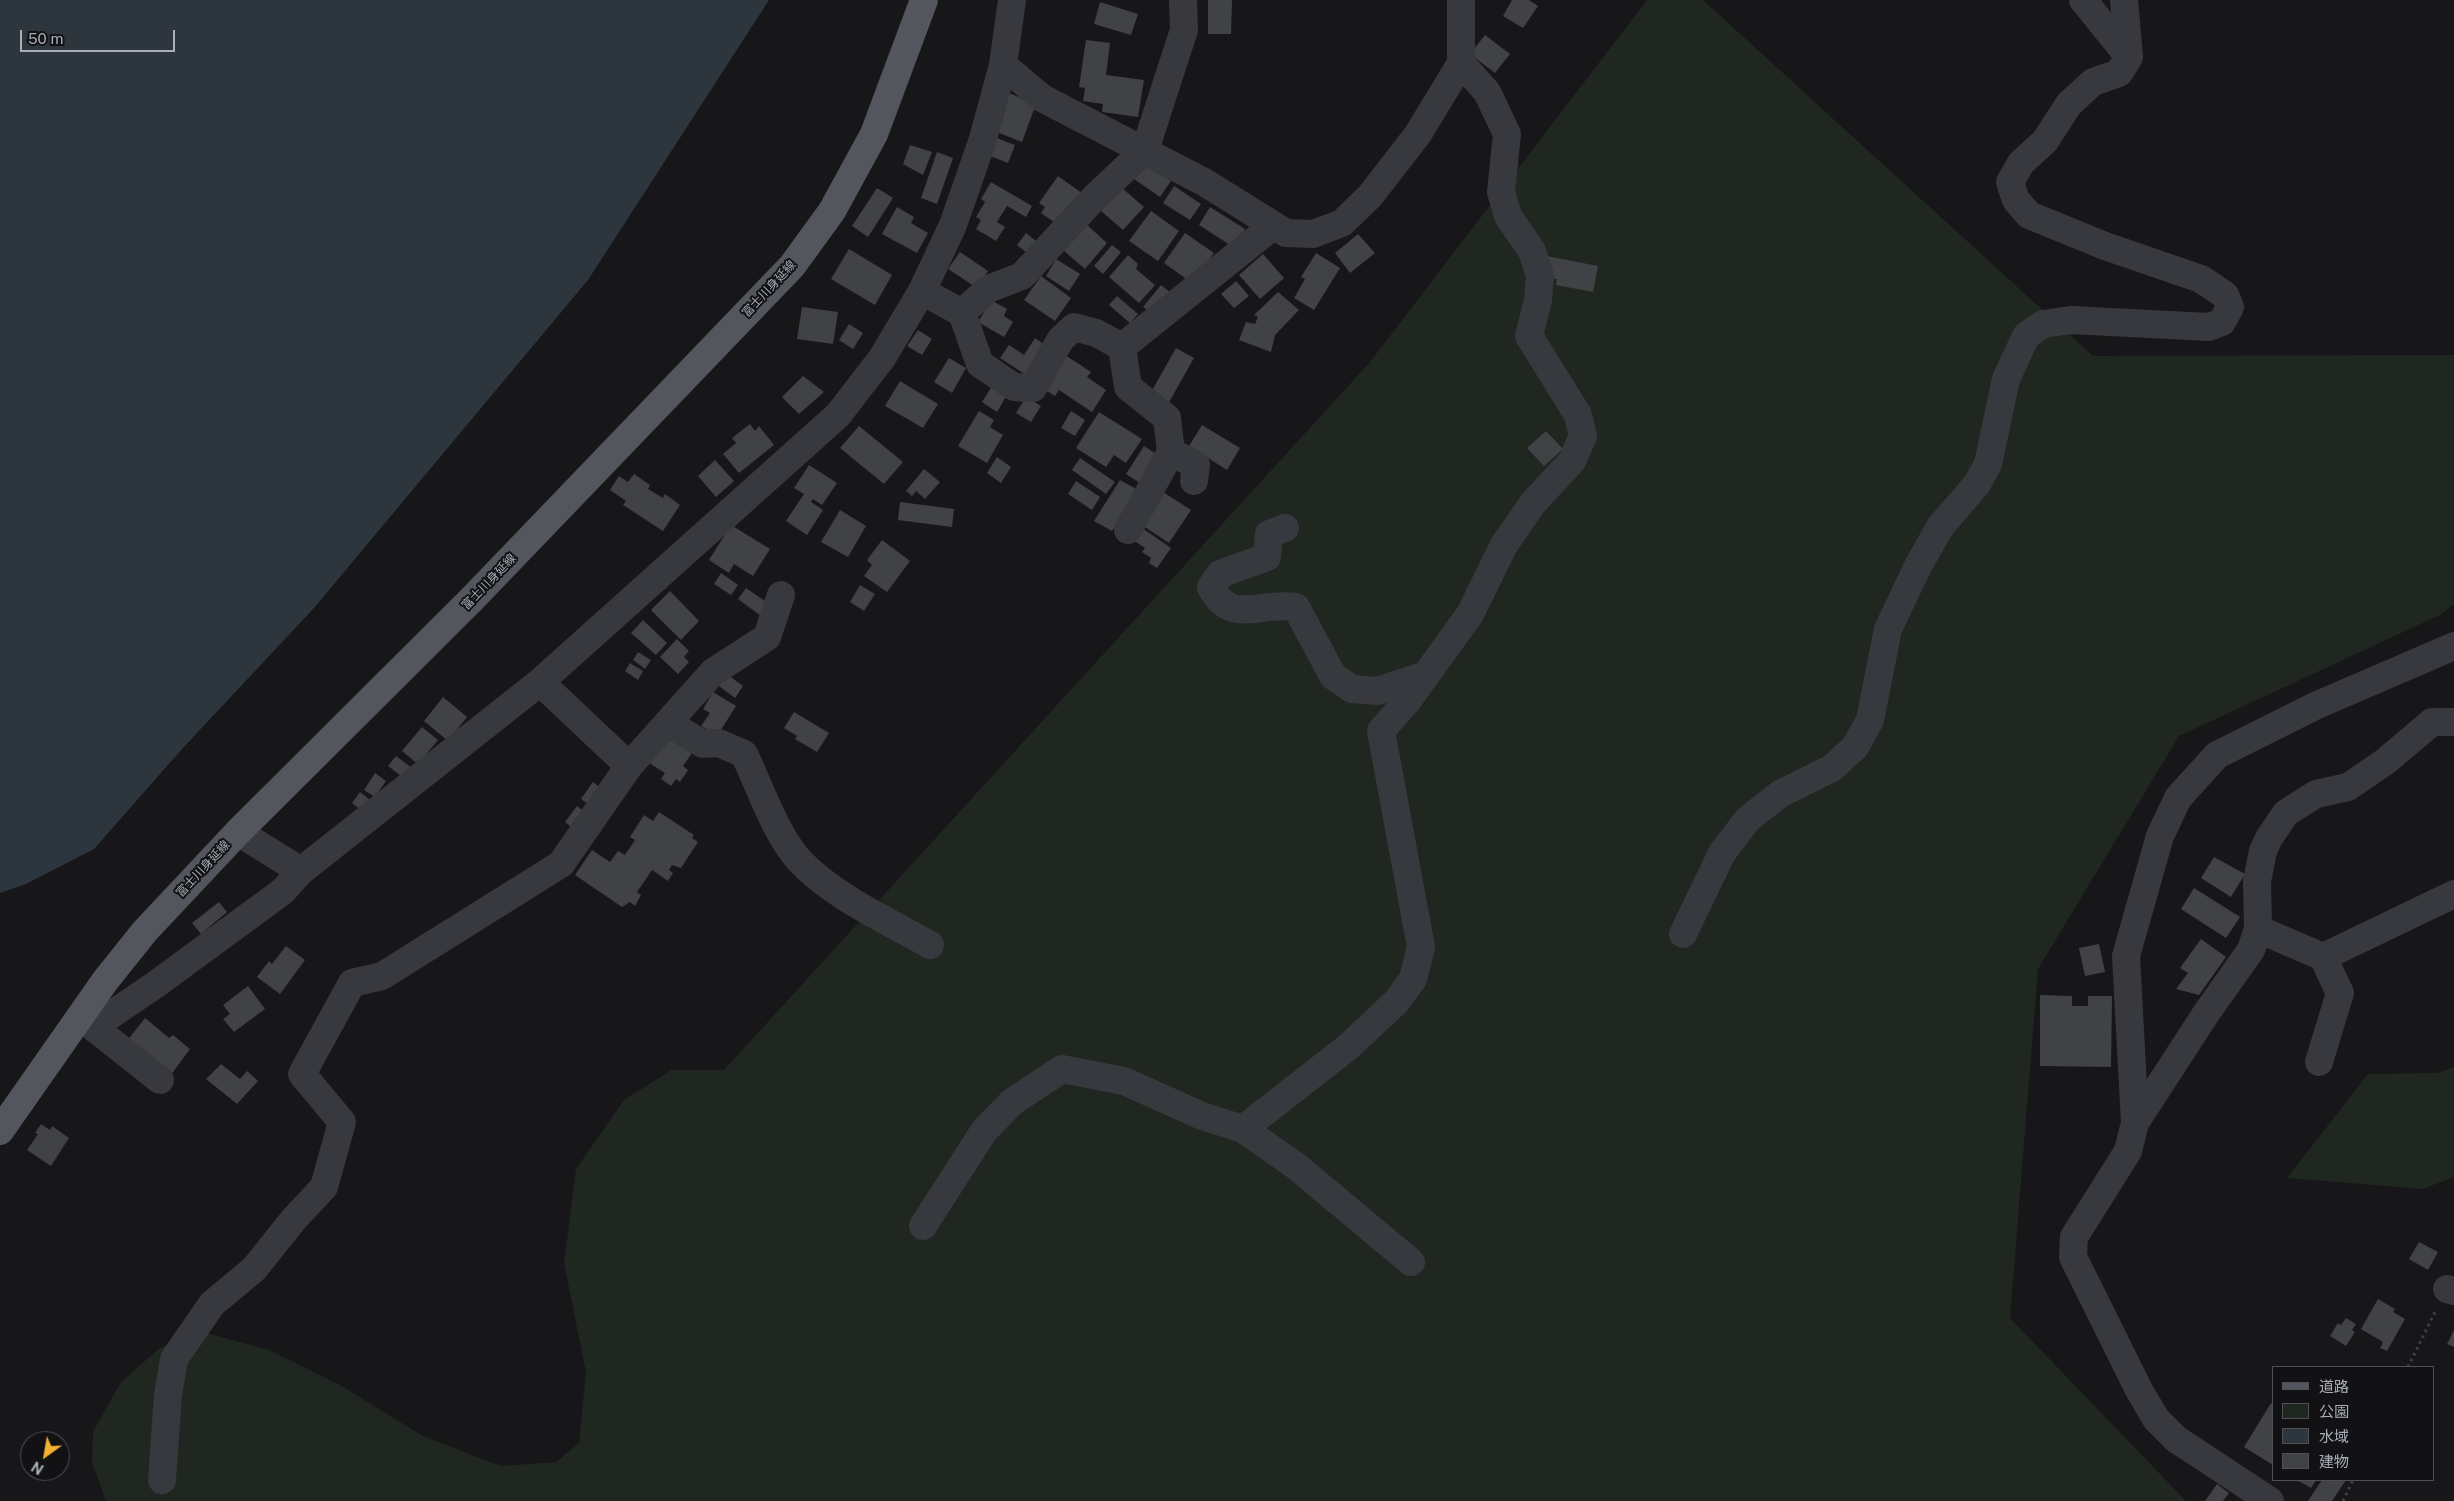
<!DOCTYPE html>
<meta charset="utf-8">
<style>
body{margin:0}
#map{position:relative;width:2454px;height:1501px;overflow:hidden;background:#171719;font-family:"Public Sans","Noto Sans JP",sans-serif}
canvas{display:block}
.legend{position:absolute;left:2272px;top:1366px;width:162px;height:115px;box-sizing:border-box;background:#121214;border:1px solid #4e5056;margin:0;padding:6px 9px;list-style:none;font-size:15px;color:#a9aeb9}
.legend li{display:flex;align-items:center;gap:10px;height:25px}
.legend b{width:25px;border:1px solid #4e5056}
.north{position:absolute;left:20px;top:1431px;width:50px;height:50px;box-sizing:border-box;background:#121214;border:1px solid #4e5056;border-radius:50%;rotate:212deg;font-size:14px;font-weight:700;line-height:20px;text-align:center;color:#a9aeb9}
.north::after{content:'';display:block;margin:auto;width:18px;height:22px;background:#f4b234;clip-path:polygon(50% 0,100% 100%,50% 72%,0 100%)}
.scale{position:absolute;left:20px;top:30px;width:155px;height:22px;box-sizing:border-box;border:2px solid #a9aeb9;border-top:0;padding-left:6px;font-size:15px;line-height:18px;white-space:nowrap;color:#a9aeb9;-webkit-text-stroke:4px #121214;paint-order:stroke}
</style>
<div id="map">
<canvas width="2454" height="1501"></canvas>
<ul class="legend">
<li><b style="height:6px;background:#54565d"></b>道路</li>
<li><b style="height:14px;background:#1f2720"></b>公園</li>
<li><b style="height:14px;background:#2d363d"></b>水域</li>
<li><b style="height:14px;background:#414246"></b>建物</li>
</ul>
<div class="north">N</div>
<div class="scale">50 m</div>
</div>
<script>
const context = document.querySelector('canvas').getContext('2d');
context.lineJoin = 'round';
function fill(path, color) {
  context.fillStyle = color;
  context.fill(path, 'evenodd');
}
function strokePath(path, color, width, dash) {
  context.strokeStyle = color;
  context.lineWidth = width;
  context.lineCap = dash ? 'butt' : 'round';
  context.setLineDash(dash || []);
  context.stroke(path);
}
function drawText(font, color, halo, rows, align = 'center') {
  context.font = font + ' "Public Sans","Noto Sans JP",sans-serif';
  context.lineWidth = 4;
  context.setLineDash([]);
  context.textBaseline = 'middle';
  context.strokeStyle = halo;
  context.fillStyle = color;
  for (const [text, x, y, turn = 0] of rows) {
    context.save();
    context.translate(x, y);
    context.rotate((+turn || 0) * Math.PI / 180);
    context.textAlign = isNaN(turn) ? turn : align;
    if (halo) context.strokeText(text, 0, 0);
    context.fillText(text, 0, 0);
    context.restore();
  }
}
fill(new Path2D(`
 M1647,0H1703L2093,356L2454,355V604L2440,615L2179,736L2038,969L2010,1318L2186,1501H106L92,1462L93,1432L121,1382L160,1348L195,1330L269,1350L340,1385L423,1436L501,1466L556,1462L579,1443L586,1372L564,1263L576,1169L624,1100L671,1070H724L1370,362Z
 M2454,1067V1177L2423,1189L2287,1178L2368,1074L2437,1073Z`), '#1f2720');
fill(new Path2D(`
 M0,0H769L588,280L314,608L182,749L94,849L26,884L0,893Z`), '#2d363d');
fill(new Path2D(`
 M1208,0H1232L1231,34H1208Z
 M1512,0H1529L1538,6L1523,28L1503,16Z
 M1100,2L1138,14L1131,35L1094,24Z
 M1485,35L1510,54L1495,73L1470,54Z
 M1086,40L1110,43L1106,75L1144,80L1138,117L1102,112L1103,104L1083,101L1085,88L1079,87Z
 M1009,93L1036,104L1022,142L994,131Z
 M997,138L1015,145L1008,163L990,156Z
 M910,145L932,152L923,175L903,164Z
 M937,152L953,158L937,204L921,198Z
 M1144,163L1171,181L1160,197L1134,179Z
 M1058,176L1086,196L1057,224L1041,213L1045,207L1039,203Z
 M991,182L1032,206L1026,217L1007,206L997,222L1005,227L996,241L976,229L981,220L976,217L985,202L981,199Z
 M1174,186L1201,204L1190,220L1163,203Z
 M877,188L893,198L868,237L852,226Z
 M1122,188L1144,207L1123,230L1101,211Z
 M897,207L914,217L911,223L928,233L917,253L882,234Z
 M1210,207L1245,229L1233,247L1199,225Z
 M1151,211L1179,231L1158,261L1129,241Z
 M1086,224L1107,243L1085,269L1063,250Z
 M1026,233L1040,244L1030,255L1017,245Z
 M1185,233L1214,253L1192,283L1164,263Z
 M1358,234L1375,253L1350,273L1335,253Z
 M1112,245L1121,252L1103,274L1094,266Z
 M849,249L892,275L875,305L831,279Z
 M960,252L988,271L977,288L948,269Z
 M1316,253L1340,268L1314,310L1294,298L1305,279L1301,277Z
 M1263,254L1284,278L1260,299L1239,275Z
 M1128,255L1138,264L1136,269L1155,285L1139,303L1109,277Z
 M1547,256L1598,266L1593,292L1556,285L1557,279L1543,277Z
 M1056,259L1080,274L1069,291L1046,276Z
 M1041,276L1071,298L1055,321L1024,300Z
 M1236,281L1249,296L1234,308L1221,294Z
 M1161,285L1171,293L1153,314L1143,307Z
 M1278,292L1299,310L1275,335L1271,352L1239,340L1246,322L1255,324L1258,317L1254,315Z
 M1117,296L1138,314L1130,323L1109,305Z
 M991,300L1007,309L1004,316L1013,322L1004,337L978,322Z
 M802,307L838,312L833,344L797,339Z
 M849,324L863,333L853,349L839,340Z
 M918,330L932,339L922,355L907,346Z
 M1035,338L1045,345L1026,375L1000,358L1009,345L1024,355Z
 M1176,348L1194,358L1168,404L1150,394Z
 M1065,355L1091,372L1087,377L1106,390L1092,412L1059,390L1055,396L1044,389Z
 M949,358L966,368L952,393L934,382Z
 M803,376L824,392L799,414L782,397Z
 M900,381L938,404L923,428L885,406Z
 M992,386L1007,395L997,412L982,402Z
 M1026,397L1041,406L1031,422L1016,413Z
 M979,411L994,420L990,427L1003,435L987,463L958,446Z
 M1071,411L1085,420L1075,436L1061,428Z
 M1099,412L1142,439L1126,463L1114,455L1106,467L1076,448Z
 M750,424L755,431L759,426L774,445L739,473L723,454L736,443L732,438Z
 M1202,425L1240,448L1227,470L1189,446Z
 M859,426L903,462L884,484L840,448Z
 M1546,431L1563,449L1544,466L1527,448Z
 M1144,446L1158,455L1140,483L1126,474Z
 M997,457L1011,467L1001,483L987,473Z
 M1080,458L1115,482L1106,494L1072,470Z
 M715,460L734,481L716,497L698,476Z
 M809,465L837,483L822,505L813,499L811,502L823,510L807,535L786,521L804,494L794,488Z
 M924,469L940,482L925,499L916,491L912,496L906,491Z
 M634,474L650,485L648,489L663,498L665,494L680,505L663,531L623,505L626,501L610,490L619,476L628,482Z
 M1120,480L1138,490L1112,531L1094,521Z
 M1076,481L1100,497L1092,510L1068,494Z
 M1163,492L1191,510L1169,543L1142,525Z
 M900,502L954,509L952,527L898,520Z
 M840,510L866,526L848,557L821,542Z
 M731,525L770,549L753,576L734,564L729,573L709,560Z
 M1142,528L1171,548L1157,568L1149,563L1151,558L1142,552L1145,548L1133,540Z
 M882,540L910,561L887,592L864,576L872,565L867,560Z
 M721,573L738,585L731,595L714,584Z
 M860,585L875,594L864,611L850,602Z
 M746,588L769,604L761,616L738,599Z
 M670,591L699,621L681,640L651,610Z
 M643,620L667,643L656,655L631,633Z
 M677,639L689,651L684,657L689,662L678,674L660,657Z
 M638,652L651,660L645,669L633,660Z
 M630,663L643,671L638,680L625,671Z
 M728,675L743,686L735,698L719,686Z
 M713,692L736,706L719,733L713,729L711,732L701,726L710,713L703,709Z
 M443,697L467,717L448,741L424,721Z
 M794,712L829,733L817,752L795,739L797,736L784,728Z
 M422,727L438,740L418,764L402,751Z
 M666,736L692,753L683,766L688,770L680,782L676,779L671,786L661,779L665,773L649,763Z
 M396,756L412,768L404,778L388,766Z
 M375,773L386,781L375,797L364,790Z
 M593,782L602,789L590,805L581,799Z
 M360,792L370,800L362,811L352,803Z
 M577,806L586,813L574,829L565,822Z
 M659,812L694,835L692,838L698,842L681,868L672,865L669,870L673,873L668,881L652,870L637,892L641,895L635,906L630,902L622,907L575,875L592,850L610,862L618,851L625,855L635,840L630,837L644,815L653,821Z
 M2214,857L2245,874L2231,897L2201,878Z
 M2194,888L2240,917L2226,938L2181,909Z
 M219,902L227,912L201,934L192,923Z
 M2201,939L2226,957L2199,995L2176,989L2188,973L2180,968Z
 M2099,944L2105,972L2085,976L2079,948Z
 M286,946L305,960L280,994L257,977L269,961L272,964Z
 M248,986L265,1009L234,1032L223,1019L230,1014L223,1005Z
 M2040,995L2072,996V1006H2088V996H2112L2111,1067L2040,1066Z
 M145,1018L169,1038L173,1035L190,1049L170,1076L127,1041Z
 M221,1064L240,1079L247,1071L258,1081L237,1104L206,1079Z
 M41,1124L50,1130L52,1126L69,1138L51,1166L27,1150L38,1134L35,1133Z
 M2419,1242L2438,1252L2428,1270L2409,1259Z
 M2378,1299L2395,1309L2393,1312L2405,1319L2387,1351L2380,1348L2383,1342L2361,1329Z
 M2346,1318L2356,1324L2352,1330L2355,1332L2346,1346L2330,1336L2338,1323L2341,1325Z
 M2454,1330V1347L2447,1344Z
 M2271,1403L2273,1404V1465L2244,1447Z
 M2297,1480H2316L2311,1488Z
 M2322,1480H2346L2332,1501H2308Z
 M2217,1484L2229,1493L2223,1501H2205Z`), '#414246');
strokePath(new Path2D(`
 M2408,1367L2436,1310
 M2343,1501L2353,1480`), '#3e4045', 3, [2.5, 4]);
strokePath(new Path2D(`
 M2083,0L2129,57
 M1003,65L1042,98L1204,182L1286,233L1313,234L1342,223L1370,196L1418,134L1461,63
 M922,291L962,313L980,364L1014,387L1033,388L1061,339L1074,327L1096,333L1122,347L1128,387L1167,418L1171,452L1196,465L1194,481
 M962,313L988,289L1022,276L1094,198L1145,150L1184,30L1183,0
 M1122,347L1273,226
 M1285,528L1269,534L1267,557L1220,574L1211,587C1230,626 1262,601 1296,607L1333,676L1352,689L1377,691L1426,675
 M1128,530L1171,452
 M668,723L703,744L719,743L744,754C760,787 775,833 799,860C832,896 888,921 930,945
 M629,766L713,672L767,637L781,595
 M238,832L301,871L540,682L838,415L882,358L922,291L953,225L983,139L1003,65L1012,0
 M2258,929L2323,957L2454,894
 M1683,934L1722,853L1748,819L1780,794L1832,768L1855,747L1870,720L1888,629L1918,566L1940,527L1977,484L1988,464L2006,379L2026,336L2043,324L2071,320L2209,327L2222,322L2230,307L2225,295L2201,279L2105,246L2029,215L2016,200L2010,182L2021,163L2045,141L2069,104L2093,82L2119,73L2129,57L2124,0
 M2319,1062L2340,993L2323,957
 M160,1080L93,1027L155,985L283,891L301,871
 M2135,1123L2207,1012L2251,950L2258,929L2257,881L2263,851L2269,838L2286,813L2316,794L2348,787L2386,761L2432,722H2454
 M1243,1129L1348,1047L1396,1002L1413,979L1421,947L1381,731L1408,700L1470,614L1504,545L1533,503L1572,461L1583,436L1578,415L1529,336L1538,300L1540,275L1532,251L1508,216L1501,192L1507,134L1487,92L1461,63V2
 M923,1226L984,1131L1012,1102L1062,1069L1124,1081L1202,1116L1243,1129L1296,1166L1411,1262
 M2447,1289L2454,1291
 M162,1480L168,1395L174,1359L212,1304L254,1269L294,1219L324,1187L342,1122L302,1074L352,983L382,976L561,864L629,766L540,682
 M2270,1501L2176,1439L2156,1419L2139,1390L2073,1257L2074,1237L2128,1151L2135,1123L2126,956L2160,836L2178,798L2217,755L2315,706L2454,646`), '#38393e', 28);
strokePath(new Path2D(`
 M0,1131L105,981L145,931L238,832L472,599L792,266L832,211L874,134L924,0`), '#54565d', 28);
drawText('12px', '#a9aeb9', '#121214', [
 ["富士川身延線",769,289,-47],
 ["富士川身延線",489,582,-46],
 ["富士川身延線",203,869,-47]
]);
</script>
